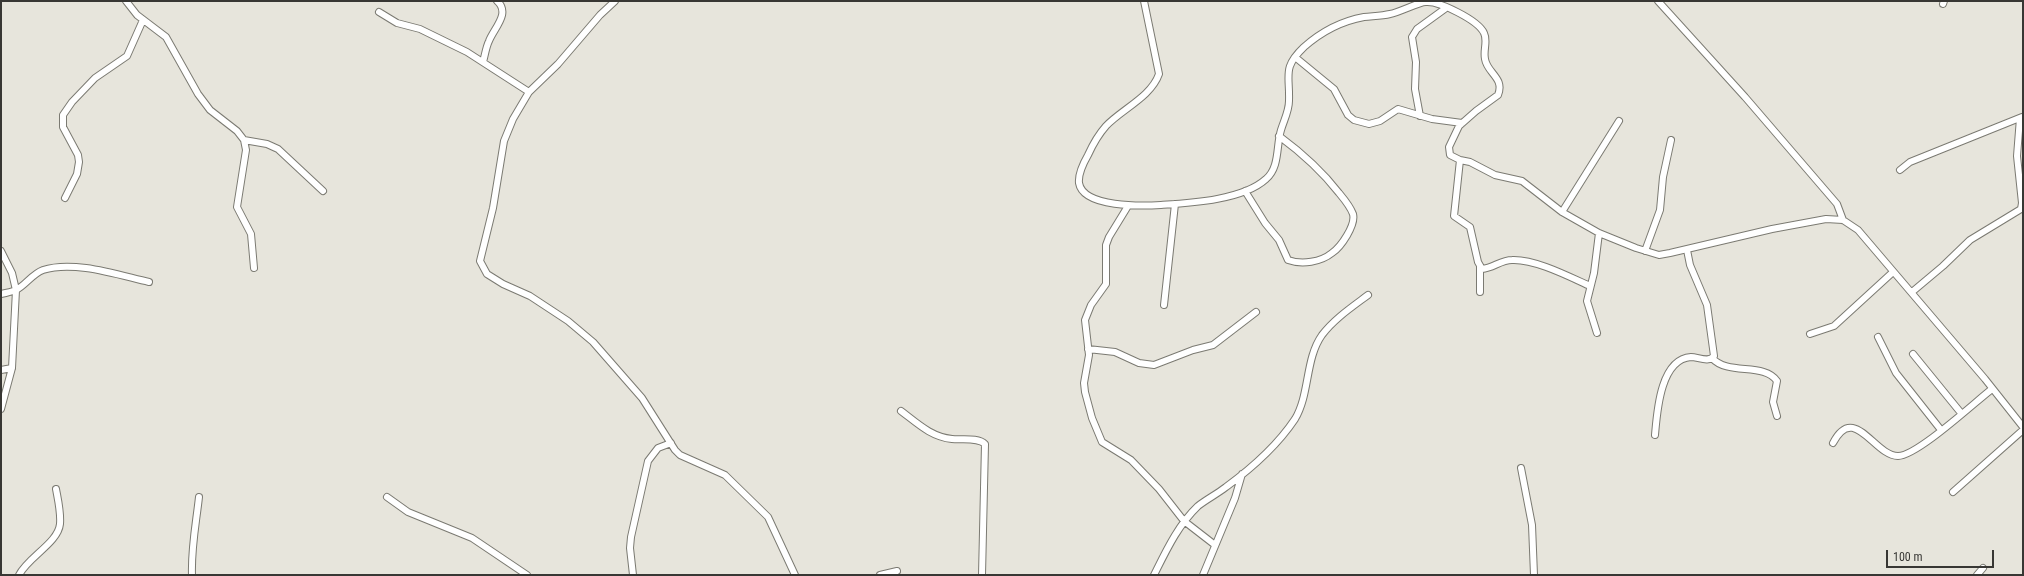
<!DOCTYPE html>
<style>
body{margin:0}
#map{position:relative;width:2024px;height:576px;overflow:hidden;background:#e7e5dc;font-family:"Roboto Condensed",sans-serif}
canvas{display:block}
.frame{position:absolute;inset:0;border:2px solid #383734;pointer-events:none}
.scale{position:absolute;left:1886px;top:550px;width:108px;height:18px;box-sizing:border-box;border:2px solid #383734;border-top:0;padding-left:5px;font-size:12px;line-height:14px;white-space:nowrap;color:#383734;-webkit-text-stroke:3px #e7e5dc;paint-order:stroke}
</style>
<div id="map">
<canvas width="2024" height="576"></canvas>
<div class="frame"></div>
<div class="scale">100 m</div>
</div>
<script>
const context = document.querySelector('canvas').getContext('2d');
context.lineJoin = 'round';
function strokePath(path, color, width, dash) {
  context.strokeStyle = color;
  context.lineWidth = width;
  context.lineCap = dash ? 'butt' : 'round';
  context.setLineDash(dash || []);
  context.stroke(path);
}
const minor = new Path2D(`
 M126,1L137,15L166,37L198,94L210,110L237,131L244,140L246,150L237,207L251,234L254,268
 M615,1L600,15L558,64L529,92L513,119L504,141L493,208L480,261L487,274L503,284L530,296L568,321L593,342L642,398L675,450L680,455L725,475L768,517L795,575
 M1144,1L1159,74C1151,97 1122,109 1106,126C1098,135 1093,144 1088,155C1084,162 1078,174 1079,183C1083,208 1143,206 1161,205C1191,203 1243,200 1266,179C1280,167 1276,146 1281,130C1284,120 1289,111 1289,101C1290,75 1282,68 1304,47C1321,32 1342,21 1364,17C1373,16 1382,16 1390,14C1400,12 1419,2 1426,2C1439,1 1478,20 1484,33C1488,41 1483,50 1485,59C1487,73 1505,78 1498,95L1476,111L1459,126L1449,147L1450,155L1460,160L1470,162L1495,175L1522,181L1562,212L1599,233L1636,248L1659,255L1670,253L1772,229L1826,219L1843,220L1858,230L1985,379L2023,427
 M1658,1L1745,97L1837,204L1843,220
 M1943,4L1944,1
 M379,12L397,23L420,29L467,52L529,92
 M1295,57L1334,89L1348,115L1354,120L1369,124L1380,121L1398,109L1432,119L1462,123
 M483,62C485,55 486,47 489,41C494,28 511,13 497,1
 M1420,116L1415,89L1416,62L1412,37L1417,29L1446,8
 M244,140L267,144L278,149L323,191
 M1460,160L1454,216L1470,227L1478,262L1482,269C1493,268 1501,260 1512,260C1535,259 1568,276 1590,286
 M1900,170L1910,162L2022,117
 M1245,191L1265,223L1279,240L1288,260C1302,265 1321,262 1332,253C1341,247 1356,225 1353,214C1350,206 1344,199 1339,193C1322,171 1302,153 1279,136
 M65,198L77,174L79,162L78,155L63,127V115L72,102L95,78L127,56L143,20
 M1128,206L1109,237L1106,245V284L1091,305L1085,320L1089,355L1084,383L1085,392L1092,418L1102,442L1131,460L1159,489L1184,521L1215,545
 M1562,212L1619,121
 M1,251L12,273L16,290L12,368L1,409
 M1645,251L1660,210L1663,177L1671,140
 M1480,267V292
 M1912,292L1943,266L1970,240L2021,209L2022,203L2017,156L2020,118
 M1,294C6,293 11,292 16,290C26,285 32,274 43,270C74,260 118,275 149,282
 M1164,305L1175,204
 M1597,333L1587,301L1594,273L1599,233
 M1810,334L1834,326L1893,272
 M1878,337L1896,373L1941,430
 M1088,349L1115,352L1139,363L1154,365L1193,350L1213,345L1256,312
 M1913,354L1961,413
 M1712,358C1728,376 1764,362 1777,381L1773,402L1777,416
 M1,370L12,368
 M901,411C917,423 931,437 952,439C962,440 978,437 985,444L982,575
 M1655,435C1657,413 1660,359 1691,357C1698,357 1709,363 1714,356L1707,305L1690,265L1687,250
 M1833,443C1854,402 1874,456 1898,456C1917,456 1975,402 1992,389
 M1521,468L1532,525L1534,575
 M1953,492L2023,430
 M387,497L408,512L472,538L527,575
 M19,575C28,557 58,543 60,524C61,512 58,500 56,489
 M192,575C191,548 196,524 199,497
 M633,575L630,548L631,537L648,461L658,448L671,443
 M880,575L897,571
 M1154,575C1166,551 1178,525 1198,506C1207,499 1217,494 1226,487C1252,468 1277,446 1295,419C1310,394 1305,359 1322,335C1334,319 1352,307 1368,295
 M1203,575L1235,498L1242,474
 M1977,575L1983,568`);
strokePath(minor, '#7b7a72', 8);
strokePath(minor, '#fff', 6);
</script>
